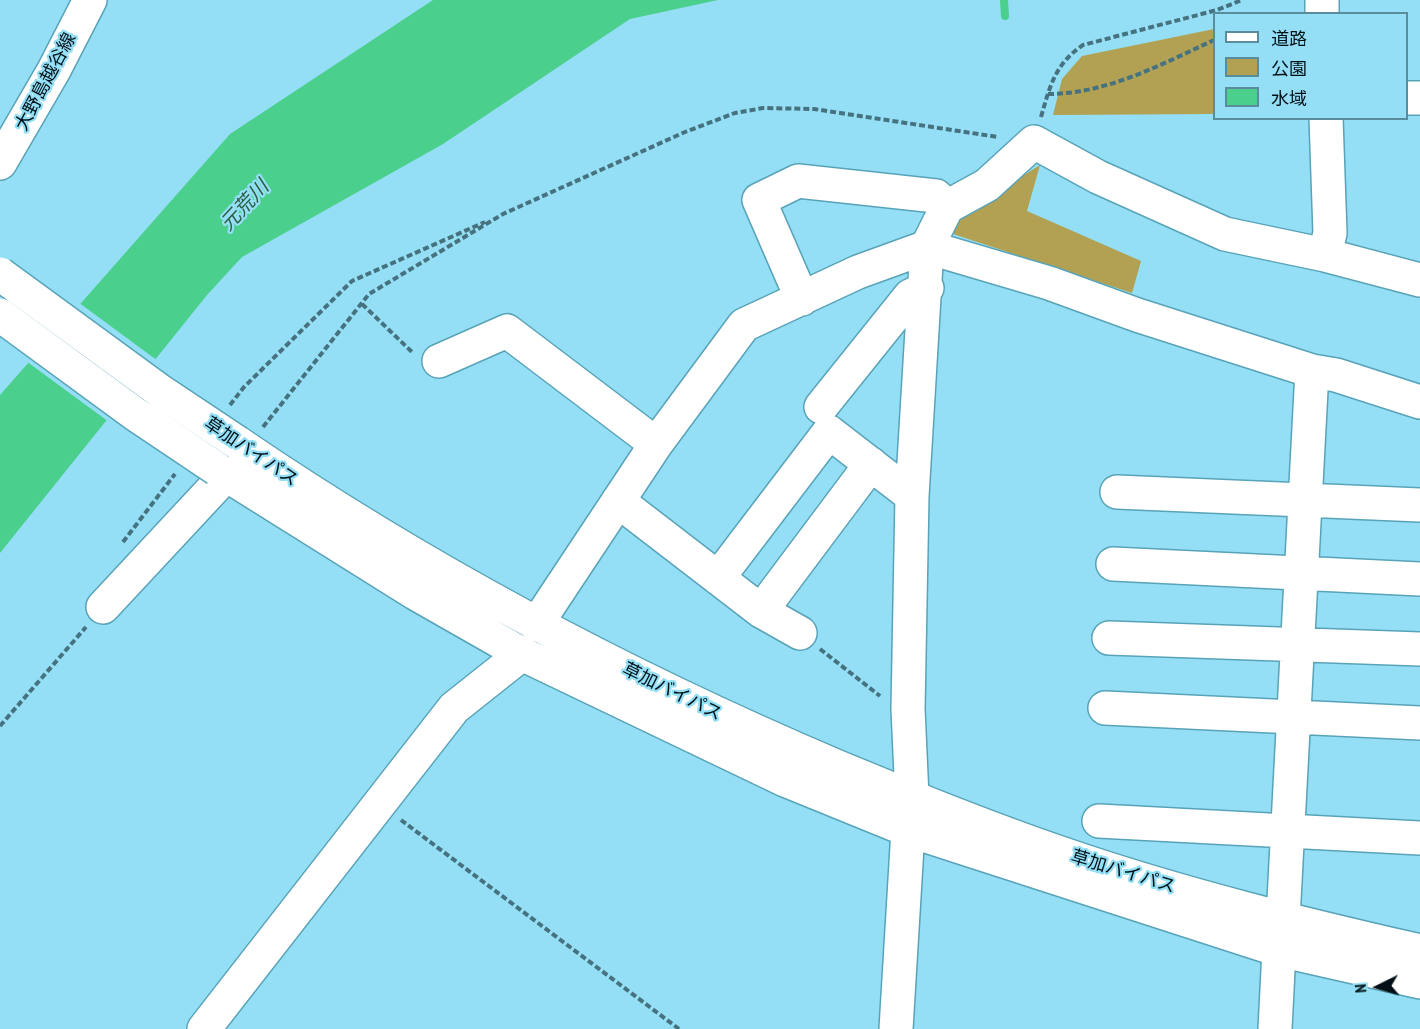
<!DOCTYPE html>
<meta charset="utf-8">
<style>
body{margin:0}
#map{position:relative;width:1420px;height:1029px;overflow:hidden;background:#94dff5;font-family:"PT Sans Narrow","Noto Sans JP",sans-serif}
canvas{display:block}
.legend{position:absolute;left:1213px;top:12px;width:195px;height:108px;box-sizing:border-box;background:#94dff5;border:2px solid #598c9c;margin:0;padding:8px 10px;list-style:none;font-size:18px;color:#001016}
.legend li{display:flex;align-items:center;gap:12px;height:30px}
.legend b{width:30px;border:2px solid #598c9c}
.north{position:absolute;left:1348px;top:957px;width:60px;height:60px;-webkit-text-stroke:4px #94dff5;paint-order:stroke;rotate:265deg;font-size:16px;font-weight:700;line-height:24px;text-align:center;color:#001016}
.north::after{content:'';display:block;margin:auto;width:21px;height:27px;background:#001016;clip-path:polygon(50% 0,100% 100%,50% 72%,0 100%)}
</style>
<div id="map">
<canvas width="1420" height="1029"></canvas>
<ul class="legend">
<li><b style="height:8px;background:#fff"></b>道路</li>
<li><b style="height:16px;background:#b2a153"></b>公園</li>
<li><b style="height:16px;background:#4bcf8d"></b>水域</li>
</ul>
<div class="north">N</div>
</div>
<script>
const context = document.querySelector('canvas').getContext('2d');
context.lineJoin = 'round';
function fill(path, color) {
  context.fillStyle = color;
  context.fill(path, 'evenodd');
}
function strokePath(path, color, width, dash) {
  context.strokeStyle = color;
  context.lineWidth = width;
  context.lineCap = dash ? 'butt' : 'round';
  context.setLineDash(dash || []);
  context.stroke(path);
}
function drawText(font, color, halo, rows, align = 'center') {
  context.font = font + ' "PT Sans Narrow","Noto Sans JP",sans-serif';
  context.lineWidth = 4.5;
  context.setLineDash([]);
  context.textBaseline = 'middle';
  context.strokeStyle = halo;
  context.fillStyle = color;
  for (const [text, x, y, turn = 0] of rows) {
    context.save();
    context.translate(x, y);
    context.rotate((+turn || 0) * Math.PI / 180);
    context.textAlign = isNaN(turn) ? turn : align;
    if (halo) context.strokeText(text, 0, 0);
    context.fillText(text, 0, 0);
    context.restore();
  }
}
fill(new Path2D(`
 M1214,29V114L1053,115L1062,79L1082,56Z
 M1040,165L1027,211L1141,261L1132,293L947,232L954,219Z`), '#b2a153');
fill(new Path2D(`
 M433,0H718L630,19L443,144L242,257L207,295L0,553V395L230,134Z`), '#4bcf8d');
fill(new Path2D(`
 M78,302L158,361L109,422L26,361Z`), '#94dff5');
strokePath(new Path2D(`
 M1004,0L1005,16`), '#4bcf8d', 8);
const minor = new Path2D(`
 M1322,0V14
 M1406,98H1420
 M1325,255L1330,233L1326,118
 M802,299L759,200L798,181L936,196L947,207
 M439,361L507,331L656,444
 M821,407L910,296L927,288
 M1117,492L1420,505
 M618,501L761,611L800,633
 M1113,564L1420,579
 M718,578L829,432L912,496
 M103,607L226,475
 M761,611L871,464
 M536,625L656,444L744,325L858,272L927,247L1049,283L1137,315L1312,371L1336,375L1420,402
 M1109,638L1420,649
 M1105,708L1420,723
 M912,797L908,709L912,496L927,247L947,207L987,185L1034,142L1098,177L1225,234L1325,255L1420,280
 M1099,821L1420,838
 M1283,919L1312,371
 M204,1029L454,708L522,654
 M896,1029L908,830
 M1275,1029L1279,950`);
const major = new Path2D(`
 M0,163L54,70L90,0`);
const highway = new Path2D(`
 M238,443C427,572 628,678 838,767C918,800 999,833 1081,860C1192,897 1306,925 1420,951
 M217,469L415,593L522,654L785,780L908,830L1279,950L1420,982`);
strokePath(minor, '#58a3b7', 36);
strokePath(major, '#58a3b7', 36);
strokePath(highway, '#58a3b7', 36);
strokePath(new Path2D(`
 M1048,94C1107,94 1162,64 1214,40
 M1041,117C1050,86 1055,64 1083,45L1217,10L1242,0
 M362,304L413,353
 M230,405L244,387L352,281L485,222
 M263,427L369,294L503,214L685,132L735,113L763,108L814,109L998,137
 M123,542L175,474
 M820,649L880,696
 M0,726L86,627
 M401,820L679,1029`), '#467280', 4, [6, 3]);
strokePath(minor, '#fff', 33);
strokePath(major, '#fff', 33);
strokePath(highway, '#fff', 33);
const highwayBridge = new Path2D(`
 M0,274L160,391L238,443
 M0,315L135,414L217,469`);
strokePath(highwayBridge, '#58a3b7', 36, []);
strokePath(highwayBridge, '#fff', 33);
drawText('18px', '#001016', '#94dff5', [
 ["大野島越谷線",46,82,-62],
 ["草加バイパス",251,452,34],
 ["草加バイパス",672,692,26],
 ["草加バイパス",1123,872,17]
]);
drawText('italic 20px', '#295c40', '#94dff5', [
 ["元荒川",245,206,-47]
]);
</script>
